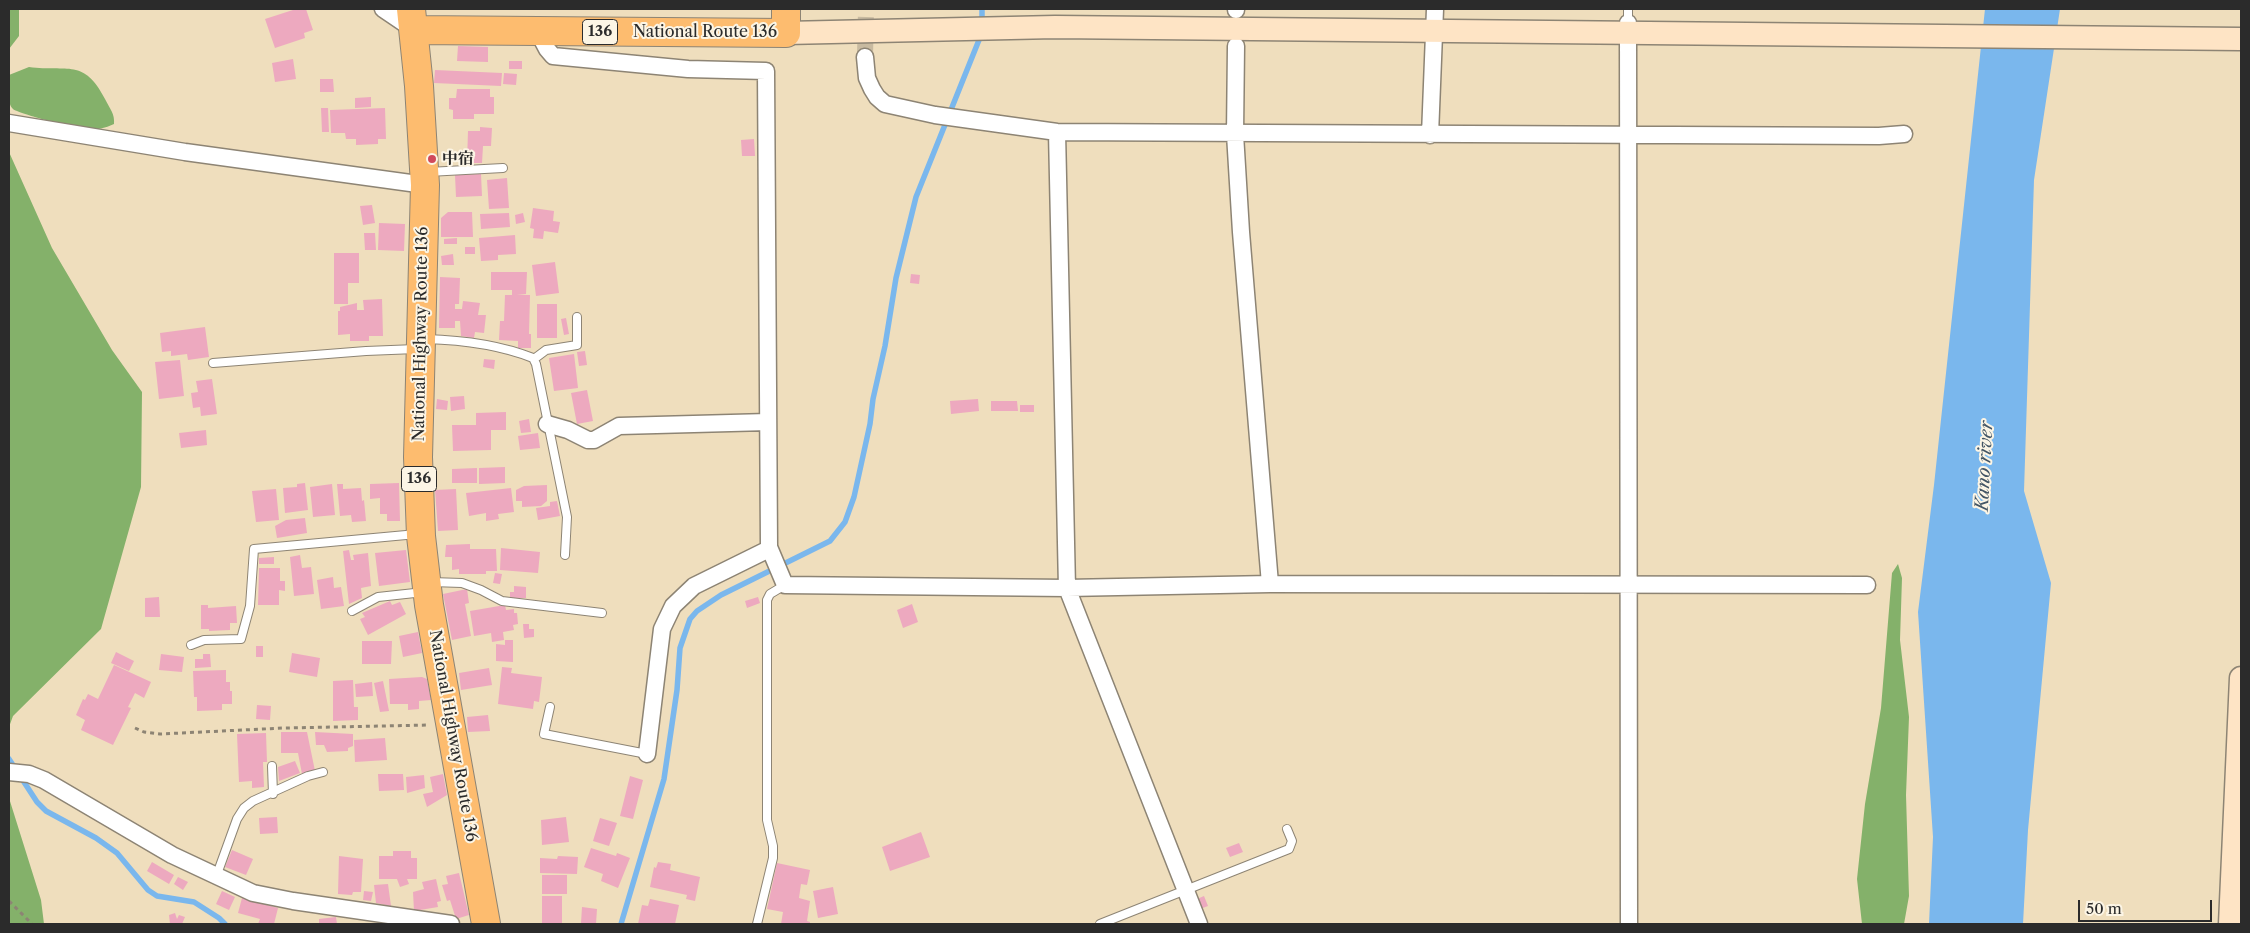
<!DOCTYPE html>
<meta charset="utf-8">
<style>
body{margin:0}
#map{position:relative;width:2250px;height:933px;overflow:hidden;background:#efdebd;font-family:"Libre Caslon Text",serif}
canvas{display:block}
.frame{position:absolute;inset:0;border:10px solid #2b2b2b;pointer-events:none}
.scale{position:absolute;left:2078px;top:900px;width:134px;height:22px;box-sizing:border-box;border:2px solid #2b2b2b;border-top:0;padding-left:6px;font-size:15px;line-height:18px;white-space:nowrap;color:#2b2b2b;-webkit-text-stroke:4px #fcf5e5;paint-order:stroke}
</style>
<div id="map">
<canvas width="2250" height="933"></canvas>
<div class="frame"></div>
<div class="scale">50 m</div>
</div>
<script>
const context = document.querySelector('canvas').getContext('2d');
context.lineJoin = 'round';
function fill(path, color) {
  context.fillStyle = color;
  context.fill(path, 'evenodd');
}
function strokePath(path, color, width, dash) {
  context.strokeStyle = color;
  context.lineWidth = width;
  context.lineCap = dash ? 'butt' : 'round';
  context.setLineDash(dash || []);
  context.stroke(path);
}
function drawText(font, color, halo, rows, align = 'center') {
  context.font = font + ' "Libre Caslon Text","Noto Serif JP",serif';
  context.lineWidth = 4;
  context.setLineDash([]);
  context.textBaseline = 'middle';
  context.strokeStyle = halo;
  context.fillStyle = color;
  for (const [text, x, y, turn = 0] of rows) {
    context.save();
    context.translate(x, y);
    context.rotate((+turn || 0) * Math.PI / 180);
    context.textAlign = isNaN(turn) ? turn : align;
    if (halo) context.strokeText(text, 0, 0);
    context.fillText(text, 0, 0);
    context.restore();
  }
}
fill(new Path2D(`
 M9,9H19V36L9,49Z
 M29,67C68,72 84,58 105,99C110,109 115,114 114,124C105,128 97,130 88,130C80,130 17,113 13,109C6,102 9,85 9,75Z
 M9,152L52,248L112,350L142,392L141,487L101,629L13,716L9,727Z
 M1898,564L1902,578L1900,640L1909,717L1906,795L1909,896L1904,924H1862L1857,879L1865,804L1881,708L1892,573Z
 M9,798L41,900L44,924H9Z`), '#84b16a');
fill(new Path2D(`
 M1985,9H2060L2034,180L2024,491L2051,583L2028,830L2023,924H1929L1933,837L1918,612L1934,485Z`), '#7ab7ed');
strokePath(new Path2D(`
 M982,9V23
 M9,759L37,802L46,811L96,838L117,853L148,890L157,896L194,902L219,918L225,924
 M621,924L664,779L677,690L680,648L690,619L697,611L721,595L830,541L845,522L854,497L870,424L873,399L885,346L896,278L916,197L981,35`), '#7ab7ed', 5.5);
fill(new Path2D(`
 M296,9H306L313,30L304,33L305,38L275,48L265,19Z
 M458,46L488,47V62L457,61Z
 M293,59L296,79L275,82L272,63Z
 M509,61H522V69H509Z
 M435,70L502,73L501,86L434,83Z
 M504,73L517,74L516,85L503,84Z
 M320,79H333L334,92H320Z
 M457,89H490V97H494V114H474V119H453V110L449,109V98H456Z
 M371,97V107L355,108V98Z
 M321,108H328L329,132H322Z
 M385,108L386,139H378V144L356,145V139H346L345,133H331L330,110Z
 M480,127L492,128L491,146H483L482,163H467L468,131H480Z
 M754,139L755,156H742L741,140Z
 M481,174L482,196L456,197L455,175Z
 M507,178L509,208L489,209L487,180Z
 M372,205L375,223L363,225L360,206Z
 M533,208L554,211L553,221L560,222L558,233L544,231L543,239L533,238L534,229L530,228Z
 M448,212H472L473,237H441V218Z
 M509,213L510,227L481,229L480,214Z
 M523,213L525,222L516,224L515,215Z
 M379,223L405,224L404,251L378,250Z
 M364,233H375L376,250H365Z
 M515,235L516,254L498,255V260L481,261L479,238Z
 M457,238V244H444V239Z
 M465,247H475V254H465Z
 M334,253H359V283H348V304H334Z
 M453,254L454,265H442L441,256Z
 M555,262L559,293L536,296L532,265Z
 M491,272H527L526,294L517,295H530L529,334H531V348H518V341L499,340L500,321H504L505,295H512V290H491Z
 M911,274L920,275L919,284L910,283Z
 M440,277L460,278L459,304H455V309H462L463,301L480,303L478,315H486L484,333L475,332L474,338L461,336L460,321H455V328H439Z
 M382,299L383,336H369V341H350V334L338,335V311H340V307L357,303V310H364L363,300Z
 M537,304H557V338H537Z
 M566,318L569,334L564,335L561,319Z
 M205,327L209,357L188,360L187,354L171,356V351L162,352L160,333Z
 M585,351L587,365L579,366L577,352Z
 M574,354L578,388L554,391L549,358Z
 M484,359L495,360L494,369L483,367Z
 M180,360L184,396L159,399L155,362Z
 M212,379L217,414L201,416L200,407L193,408L191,393L198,392L196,381Z
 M587,390L593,421L577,424L571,393Z
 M464,396L465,409L451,411L450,397Z
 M437,399L448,401L447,410L436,409Z
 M978,399L979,411L951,414L950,401Z
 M991,401H1017L1018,411H991Z
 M1020,405H1034V412H1020Z
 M506,412V430H491V450L453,451L452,425H476V413Z
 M529,419L531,432L521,433L519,421Z
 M206,430L207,445L181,448L179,433Z
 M538,433L540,448L520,450L518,436Z
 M505,467V483L479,484V468Z
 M477,468V483H452V469Z
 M305,483L308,510L285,513L283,488L297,487V484Z
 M399,483L400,521H387V514H380V498L370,499V484Z
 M332,484L335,515L313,517L310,487Z
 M337,484H343V489L361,488L362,501L364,500L366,521L352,522L351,515L340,516Z
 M547,485V501L541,506L522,507V501H516V490L524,486Z
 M511,488L514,512L498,514L499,519L486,521V513L469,516L466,493Z
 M276,489L279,520L256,522L252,491Z
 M456,489L458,530L438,531L435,490Z
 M557,501L560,516L538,520L536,508L550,506V502Z
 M305,518L307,533L277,538L275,526L286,520Z
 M470,544V549H496L497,571H486V574H459V569L452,570V557H445L446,545Z
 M501,548L540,552L538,573L500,570Z
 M349,550L351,560H354L353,555L368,553L371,586L361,588L362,598L349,604L343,551Z
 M406,550L410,582L379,586L375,553Z
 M300,555L302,568L311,567L314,594L294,596L290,557Z
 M274,557V564H259V558Z
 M259,568H280V581H285V591L279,590V605H258Z
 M495,573L502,574L500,584L493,583Z
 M333,577L334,588L341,587L344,606L321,609L317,580Z
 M514,586L526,587V598H510V592H514Z
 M467,589L469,603L465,604L471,636L452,640L443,594Z
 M159,597L160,617H145V598Z
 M758,597L760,603L747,608L745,601Z
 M390,601L392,605L400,602L406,614L368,635L360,619L365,617L362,613Z
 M912,604L918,622L903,628L897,610Z
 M201,605H208V608L236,606L237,623H230V630L209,631V629H201Z
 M505,605L506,610L514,609V613H517L518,624L513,625L514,630L503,632L504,640L492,642L491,633L474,636L470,611Z
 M523,624H529V629H534V637L524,638Z
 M418,632L422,653L403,657L399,636Z
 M505,640H513V662L496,661V644L505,645Z
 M362,641H392L391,664H362Z
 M256,646H263V657H256Z
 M116,652L134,661L129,671L111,663Z
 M292,653L320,658L317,677L289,672Z
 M161,654L184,657L182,672L159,670Z
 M203,654H210L211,667L195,668V659H203Z
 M114,665L151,682L144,698L135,693L128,707L131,708L113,745L81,730L85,720L76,715L83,699L85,700L88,694L98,699Z
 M502,667L512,668L511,673L542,677L539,702L534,701L533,709L498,704Z
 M489,668L492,685L461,690L459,673Z
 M226,670V682H230V691H232V704H222V710L197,711V697H194L193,671Z
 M422,677L427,679L431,700L419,701V709L408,710V704H390L389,679Z
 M353,680L354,707H358V720L333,721V681Z
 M383,681L389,711L380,712L374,683Z
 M372,682L373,696L356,697L355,684Z
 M257,705L271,706L270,720L256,719Z
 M488,715L490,731L468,732L467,717Z
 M281,732H307L315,771L302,774L298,753H281Z
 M315,732L353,734V746L348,748V751L327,752L324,745H316Z
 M266,733L267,762H263L264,787L252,788V781L239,782L237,734Z
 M385,738L387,760L355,762L354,740Z
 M295,761L300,773L279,781L278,767Z
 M378,774H403L404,790L379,791Z
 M443,774L447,795L427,807L423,794L433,792L430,777Z
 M424,775L425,788L407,793L406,777Z
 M630,776L643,780L633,819L620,816Z
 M277,817L278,833L260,834L259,818Z
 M566,817L569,842L542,845L541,820Z
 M600,818L617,823L609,846L593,841Z
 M921,832L930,857L890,871L882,847Z
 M1239,843L1243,852L1230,857L1226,848Z
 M591,848L616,856L617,853L630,858L618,888L601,881L603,874L584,867Z
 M232,850L253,859L246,875L225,867Z
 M393,851H411V858H417V879H407L409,884L400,887L397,879H379V856H393Z
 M339,856L363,859L361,892H353L352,895L338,894Z
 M558,856L578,857L577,874L540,873V858L557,859Z
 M152,862L174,875L169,884L147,871Z
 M658,862L671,864L670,870L700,877L695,901L686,899L687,895L650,887L654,867L656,868Z
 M777,863L810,870L807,885L801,884L799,898L810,901L807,921L810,922V924H781L783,912L767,909Z
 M459,873L469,915L456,919L450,900L447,901L442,885L448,884L446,876Z
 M542,875H567V894H542Z
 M178,877L188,882L183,890L174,884Z
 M436,879L441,901L437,902L438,907L414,911L413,892L424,889L422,882Z
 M388,884L391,906L376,903L374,885Z
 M833,887L838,914L818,918L813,891Z
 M222,891L235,897L229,910L216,904Z
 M364,891L373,892L371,901L363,900Z
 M542,896H562V924H542Z
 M1204,896L1208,906L1200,909L1197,899Z
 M242,898L278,908L274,924H258L260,919L238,913Z
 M650,899L679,905L675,924H638L642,905L648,906Z
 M582,907L597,909L596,924L581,923Z
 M175,913L177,919L179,915L185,917L182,924H170L169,915Z
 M336,917L337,924H319V919Z`), '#eda9bf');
strokePath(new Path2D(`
 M865,57L866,9`), '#c8baa0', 16, [16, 8]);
const lane = new Path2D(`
 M1628,23V9
 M428,172L503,168
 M426,339C461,340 500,345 533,358L536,364L567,517L565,555
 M534,359L546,350L577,345V317
 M213,363L366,351L416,349
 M431,582L462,583L481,590L502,601L602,613
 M352,611L378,597L424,592
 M191,645L204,640L241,639L250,606L254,549L417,534
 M550,707L544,734L647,754
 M272,766L273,794
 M216,877L237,819L244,808L253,801L308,776L323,772
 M757,924L773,858V846L767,820V600L770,594L785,585
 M1100,924L1289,849L1292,841L1287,829`);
const street = new Path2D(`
 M383,9L414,30
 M1236,10V9
 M1628,23L1629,924
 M538,32L547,49L553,56L688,69L766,71L769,547L785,585L1067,588L1270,584L1867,585
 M1236,46L1235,134L1241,232L1270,584
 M865,57L867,78L872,89L877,97L885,104L935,115L1057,132L1879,136L1904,134
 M9,123L185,152L425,185
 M1057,132L1067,588L1199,924
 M1430,135L1435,9
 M547,424L568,430L588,440H594L619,426L768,422
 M647,754L662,629L673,606L694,586L769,549
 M9,772L29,774L44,780L172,855L253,893L293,901L451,924`);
const secondary = new Path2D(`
 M786,33L1055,27L2241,39
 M2230,924L2241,678`);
const highway = new Path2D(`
 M411,9L419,86L425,185L418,457L421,536L429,605L486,924
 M414,30L786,33V9`);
strokePath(lane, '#8d8474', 10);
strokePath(street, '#8d8474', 19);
strokePath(secondary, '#8d8474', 25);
strokePath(highway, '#8d8474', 30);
strokePath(new Path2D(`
 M135,728L144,732L160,734L284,728L428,725
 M9,901L32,924`), '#8d8474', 3, [4, 4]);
strokePath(lane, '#fff', 8);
strokePath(street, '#fff', 16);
strokePath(secondary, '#fee4c5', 22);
strokePath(highway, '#fdbc6f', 28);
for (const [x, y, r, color] of [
 [432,159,5,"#d1495b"]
]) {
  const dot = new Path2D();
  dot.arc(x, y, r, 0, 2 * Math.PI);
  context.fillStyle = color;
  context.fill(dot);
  strokePath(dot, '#fcf5e5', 2);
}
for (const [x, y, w] of [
 [600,32,35],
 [419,479,35]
]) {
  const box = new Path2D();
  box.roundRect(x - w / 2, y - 12.5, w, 25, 4);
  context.fillStyle = '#fcf5e5';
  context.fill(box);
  strokePath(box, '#2b2b2b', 1);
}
drawText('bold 15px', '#2b2b2b', null, [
 ["136",600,32],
 ["136",419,479]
]);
drawText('16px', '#2b2b2b', '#fcf5e5', [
 ["National Route 136",705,32],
 ["National Highway Route 136",421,334,-89],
 ["National Highway Route 136",453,736,80]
]);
drawText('bold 16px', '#2b2b2b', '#fcf5e5', [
 ["中宿",442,159]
], 'left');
drawText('italic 18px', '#435565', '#fcf5e5', [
 ["Kano river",1985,466,-87]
]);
</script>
